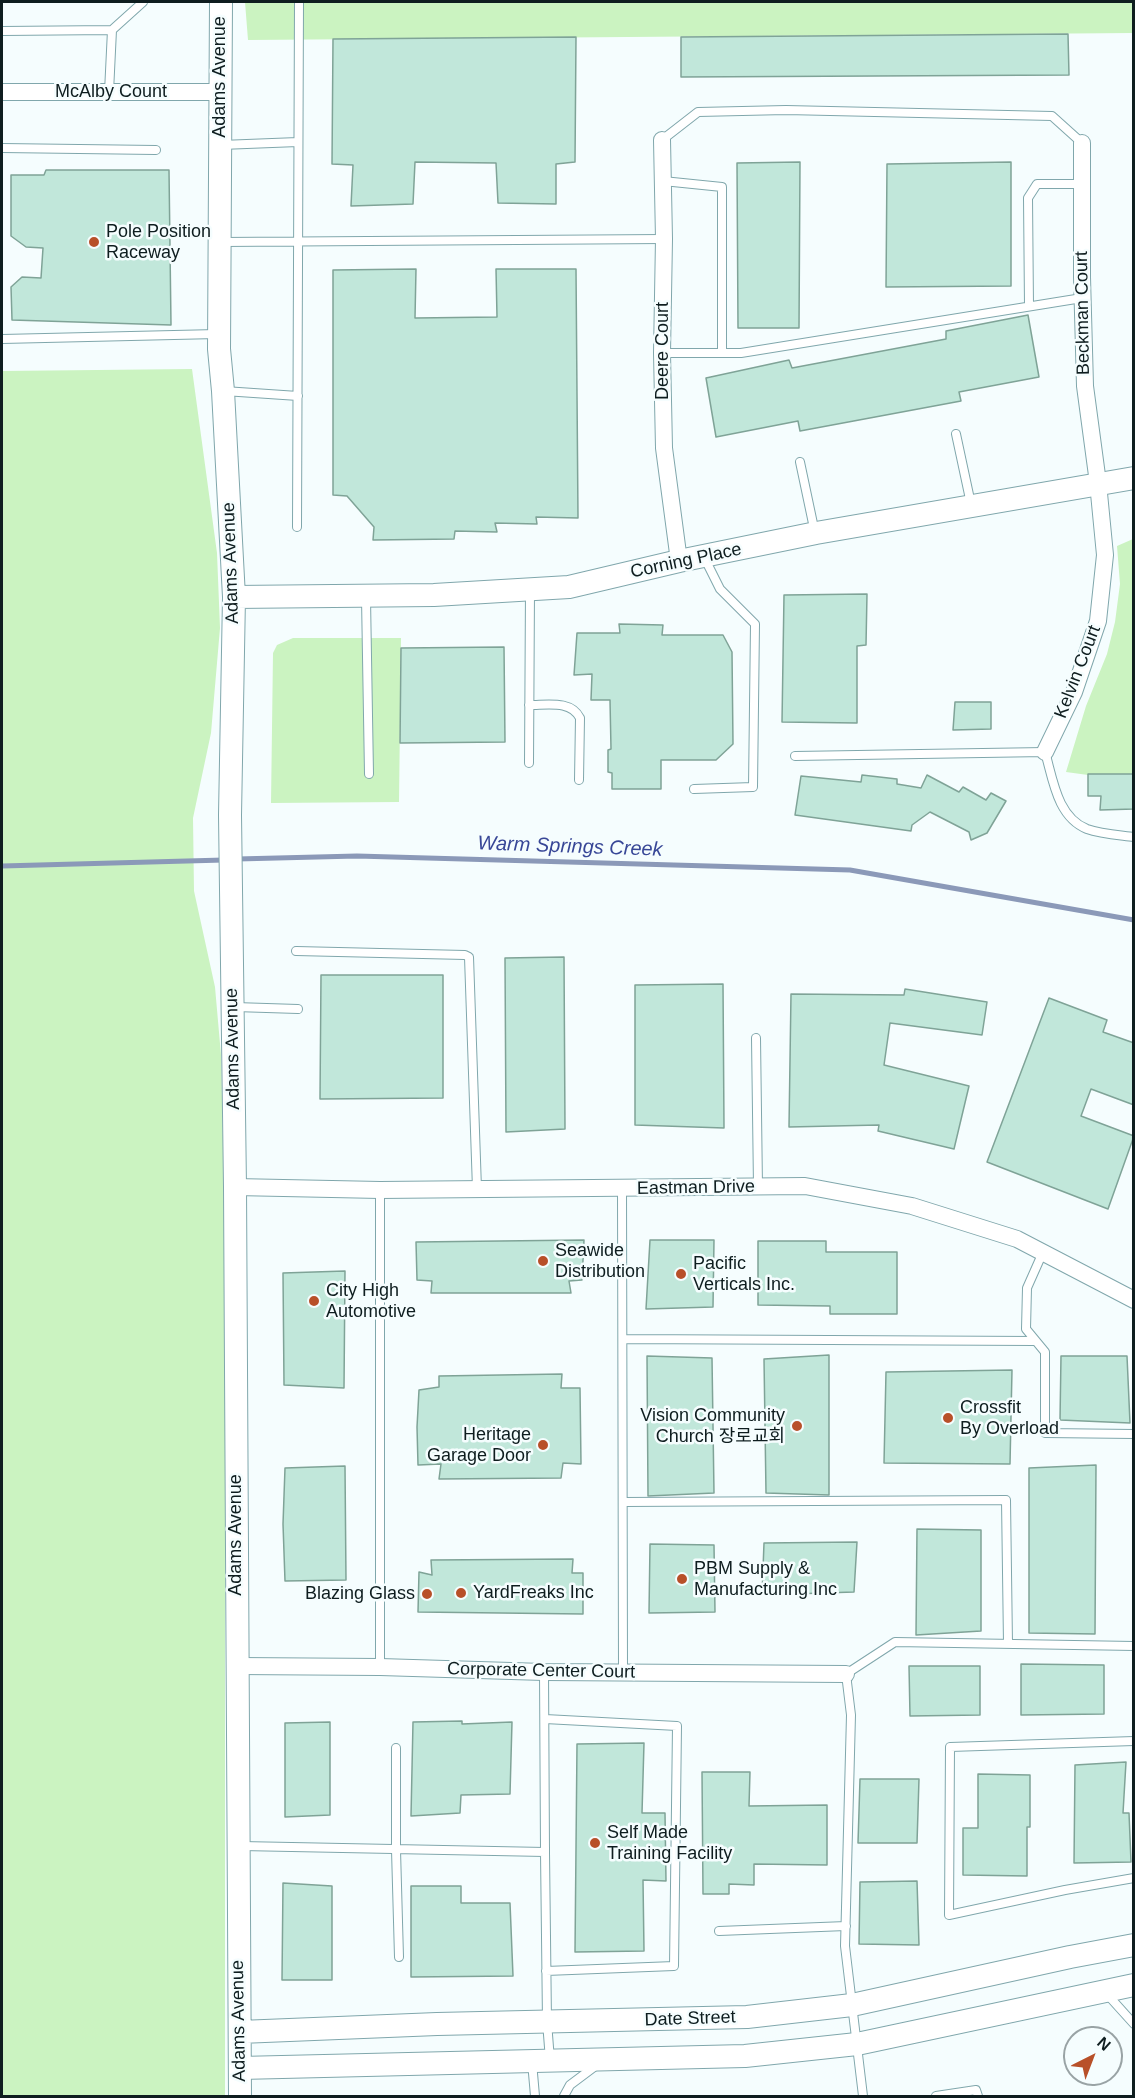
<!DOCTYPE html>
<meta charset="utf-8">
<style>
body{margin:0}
#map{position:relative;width:1135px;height:2098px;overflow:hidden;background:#f5fdfe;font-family:Arial,sans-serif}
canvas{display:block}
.frame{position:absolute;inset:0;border:3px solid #0e1d1f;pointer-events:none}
.north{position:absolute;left:1063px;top:2026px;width:60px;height:60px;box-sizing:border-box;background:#f5fdfe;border:2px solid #99a3a5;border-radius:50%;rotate:42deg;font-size:16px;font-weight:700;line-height:24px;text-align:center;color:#0e1d1f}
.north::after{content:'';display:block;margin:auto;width:21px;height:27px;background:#b85029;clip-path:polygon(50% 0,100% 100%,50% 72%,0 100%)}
</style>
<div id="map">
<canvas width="1135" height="2098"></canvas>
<div class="frame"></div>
<div class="north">N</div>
</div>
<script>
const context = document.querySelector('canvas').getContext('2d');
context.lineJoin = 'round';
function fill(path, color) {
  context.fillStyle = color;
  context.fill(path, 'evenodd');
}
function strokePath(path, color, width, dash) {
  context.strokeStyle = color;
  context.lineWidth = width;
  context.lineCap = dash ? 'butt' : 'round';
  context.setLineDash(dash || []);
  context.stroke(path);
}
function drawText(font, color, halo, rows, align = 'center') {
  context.font = font + ' Arial,"Noto Sans KR",sans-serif';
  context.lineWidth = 5;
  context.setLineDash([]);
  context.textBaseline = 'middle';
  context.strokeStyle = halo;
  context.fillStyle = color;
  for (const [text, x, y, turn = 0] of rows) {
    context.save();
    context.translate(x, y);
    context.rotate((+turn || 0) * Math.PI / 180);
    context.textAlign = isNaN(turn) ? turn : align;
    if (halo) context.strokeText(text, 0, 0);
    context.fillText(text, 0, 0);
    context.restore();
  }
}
fill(new Path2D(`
 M245,2H1133L1134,33L248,40Z
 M192,369L217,553L220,628L211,733L193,818L194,891L215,987L221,1055L225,1228V2096H2V371Z
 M1133,539V774L1088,775L1066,772L1086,706L1107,654L1115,622L1120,584L1117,546Z
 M293,638H401L399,802L271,803L273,653L277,645Z`), '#cbf3c1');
strokePath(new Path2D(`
 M237,859L357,856L850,870L1134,920
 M2,866L224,860`), '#8b99b8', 5);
const building = new Path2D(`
 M1068,34L1069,75L681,77V37Z
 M576,37L575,162L556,164V204L498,203L496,163L415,162L413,204L351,206L353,165L332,164L333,39Z
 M800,162L799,328H738L737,163Z
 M1011,162V286L886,287L887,164Z
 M46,170H169L171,325L12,320L11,287L22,277L41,278L43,248L26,247L11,236V175H44Z
 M416,269L415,318L497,317L496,269H576L578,518L536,517L537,524L495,523L497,532L455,531L454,539L373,540L374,527L347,496L333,495V270Z
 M1028,315L1039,377L959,392L961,401L800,431L798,421L716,437L706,378L789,360L792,368L946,339V331Z
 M867,594L866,645L857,646V723L782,722L784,595Z
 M619,624L663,625L662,635H723L732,652L733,744L716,760H661V789H612V773L608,772V750L611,749L610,700H591L592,674L574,675L577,633H620Z
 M504,647L505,742L400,743L401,648Z
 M955,702H991V729L953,730Z
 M1088,774H1134V809L1100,810L1101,796H1088Z
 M862,775L897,779V784L921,788L927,775L959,792L963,787L986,800L991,793L1006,801L987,833L971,840L969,832L930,812L912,825L911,831L795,815L801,776L861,782Z
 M564,957L565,1129L506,1132L505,958Z
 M321,975H443V1098L320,1099Z
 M723,984L724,1128L635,1125V985Z
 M905,989L987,1002L982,1035L890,1023L884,1065L969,1086L954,1149L878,1131L879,1125L789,1127L791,994L904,995Z
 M1049,998L1107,1020L1103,1032L1134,1043V1105L1091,1089L1081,1116L1134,1136L1108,1209L987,1162Z
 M584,1240L582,1280L569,1281L571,1293H431L432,1281L417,1280L416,1242Z
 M650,1240H714L713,1307L646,1309Z
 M758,1241H826V1252H897V1314H830V1306L758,1305Z
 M345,1271L344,1388L284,1385L283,1273Z
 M829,1355V1495L766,1493L764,1359Z
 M647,1356L712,1358L714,1493L648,1496Z
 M1061,1356H1127L1130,1423L1060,1420Z
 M1012,1370L1010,1464L884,1463L886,1372Z
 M562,1374L561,1388H580L581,1464L563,1463L561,1478L439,1479L441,1464L418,1465L417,1427L419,1390L439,1387V1376Z
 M1096,1465L1095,1634L1029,1633V1468Z
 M345,1466L346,1580L285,1581L283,1524L285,1468Z
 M917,1529L981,1530V1631L916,1635Z
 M857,1542L854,1592L762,1595L764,1543Z
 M650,1544L714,1545L715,1612L649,1613Z
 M573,1559L572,1573H583V1614L418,1612L419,1572L432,1575L431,1560Z
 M1021,1664L1104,1665V1714L1021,1715Z
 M909,1666H980V1715L910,1716Z
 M462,1721V1724L512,1722L510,1794L461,1795L460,1813L411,1816L413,1722Z
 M330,1722V1815L285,1817V1723Z
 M644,1743L642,1813H665L666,1881L643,1880L644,1951L575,1952L577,1744Z
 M1126,1762L1123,1813H1129L1131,1862L1074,1863L1075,1765Z
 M702,1772H750L749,1806L827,1805V1865L754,1864V1885L729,1884V1894H703Z
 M978,1774L1030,1775V1827H1027V1876L963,1875V1828H978Z
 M860,1779H919L917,1843H858Z
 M917,1881L919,1945L859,1944L860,1882Z
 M283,1883L332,1886V1980H282Z
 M411,1886H461V1903H510L513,1976L411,1977Z`);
fill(building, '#c1e7da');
strokePath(building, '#7fa397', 1.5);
const lane = new Path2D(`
 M2,31L112,30
 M109,92L112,30L143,2
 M662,140L698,112L786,110L1052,116L1082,143
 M221,145L298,142
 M2,148L156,150
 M663,181L722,187V353
 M221,242L664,239
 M1029,306L1028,198L1037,184H1082
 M2,339L217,334
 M662,353H741L1082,298
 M224,391L298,396
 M956,434L971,504
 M800,462L815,533
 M297,527L299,2
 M366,598L369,774
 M529,705C548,705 571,700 580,718L579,780
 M795,756L1045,752C1053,779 1057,817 1087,829C1101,834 1119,835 1134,837
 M529,763L530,590
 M694,789L753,787L755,624L720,589L704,557
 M296,951L465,955L469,957L477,1189
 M235,1007L298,1009
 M756,1038L758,1187
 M622,1188L623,1673
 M1043,1252L1027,1288L1026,1329L1045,1352V1433L1134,1434
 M623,1339L1035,1341
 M623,1502L1006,1500L1008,1644
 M380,1667V1190
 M544,1672L545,1852
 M545,1719L677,1726L674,1966L546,1971
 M1134,1741L950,1747L949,1915L1065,1890L1134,1878
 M396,1748V1850L399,1957
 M241,1846L545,1852L547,2022L550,2060
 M719,1931L846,1926
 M1106,1993L1134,2024
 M532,2062L535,2096
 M564,2096L570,2085L598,2064
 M863,2096L845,1946L851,1715L846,1674L895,1642L1134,1646
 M936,2096L976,2090L978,2096`);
const street = new Path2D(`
 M2,92H220
 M662,140L664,239L662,353L664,448L679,561
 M1045,752L1074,692L1098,621L1105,555L1098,483L1085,386L1082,277V143
 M235,1187L380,1190L805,1186L912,1206L1017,1239L1134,1300
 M237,1666L380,1667L544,1672L846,1674`);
const secondary = new Path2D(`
 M221,2L219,349L223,391L234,597L230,815L235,1187L240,2096
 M234,597L434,595L569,587L679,561L816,533L1134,478
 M240,2032L437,2024L747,2017L852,2005L1070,1957L1134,1945
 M240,2068L745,2056L857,2044L1134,1985`);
strokePath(lane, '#80a7ac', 10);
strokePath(street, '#80a7ac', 18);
strokePath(secondary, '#80a7ac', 24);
strokePath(lane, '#fff', 8);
strokePath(street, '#fff', 16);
strokePath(secondary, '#fff', 22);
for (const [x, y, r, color] of [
 [94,242,6,"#b85029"],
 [543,1261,6,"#b85029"],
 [681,1274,6,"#b85029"],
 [314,1301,6,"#b85029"],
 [948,1418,6,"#b85029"],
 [797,1426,6,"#b85029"],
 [543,1445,6,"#b85029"],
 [682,1579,6,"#b85029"],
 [461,1593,6,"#b85029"],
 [427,1594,6,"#b85029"],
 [595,1843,6,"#b85029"]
]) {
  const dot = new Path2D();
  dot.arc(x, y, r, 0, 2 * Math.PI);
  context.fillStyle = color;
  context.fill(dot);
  strokePath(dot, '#f5fdfe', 2);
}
drawText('18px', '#0e1d1f', '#f5fdfe', [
 ["Adams Avenue",220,77,-90],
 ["McAlby Count",111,92],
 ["Beckman Court",1083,313,-91],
 ["Deere Court",663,351,-90],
 ["Corning Place",686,561,-12],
 ["Adams Avenue",231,563,-92],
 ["Kelvin Court",1078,672,-69],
 ["Adams Avenue",233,1049,-91],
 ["Eastman Drive",696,1188,-1],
 ["Adams Avenue",236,1535,-90],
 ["Corporate Center Court",541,1671,1],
 ["Date Street",690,2019,-2],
 ["Adams Avenue",239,2021,-91]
]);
drawText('18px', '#0e1d1f', '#f5fdfe', [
 ["Pole Position",106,232],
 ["Raceway",106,253],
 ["Seawide",555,1251],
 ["Distribution",555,1272],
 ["Pacific",693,1264],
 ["Verticals Inc.",693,1285],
 ["City High",326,1291],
 ["Automotive",326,1312],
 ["Crossfit",960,1408],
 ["By Overload",960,1429],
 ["Vision Community",785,1416,"right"],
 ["Church 장로교회",785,1437,"right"],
 ["Heritage",531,1435,"right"],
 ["Garage Door",531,1456,"right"],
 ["PBM Supply &",694,1569],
 ["Manufacturing Inc",694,1590],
 ["YardFreaks Inc",473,1593],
 ["Blazing Glass",415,1594,"right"],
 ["Self Made",607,1833],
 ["Training Facility",607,1854]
], 'left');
drawText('italic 20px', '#384797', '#f5fdfe', [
 ["Warm Springs Creek",570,847,2]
]);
</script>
